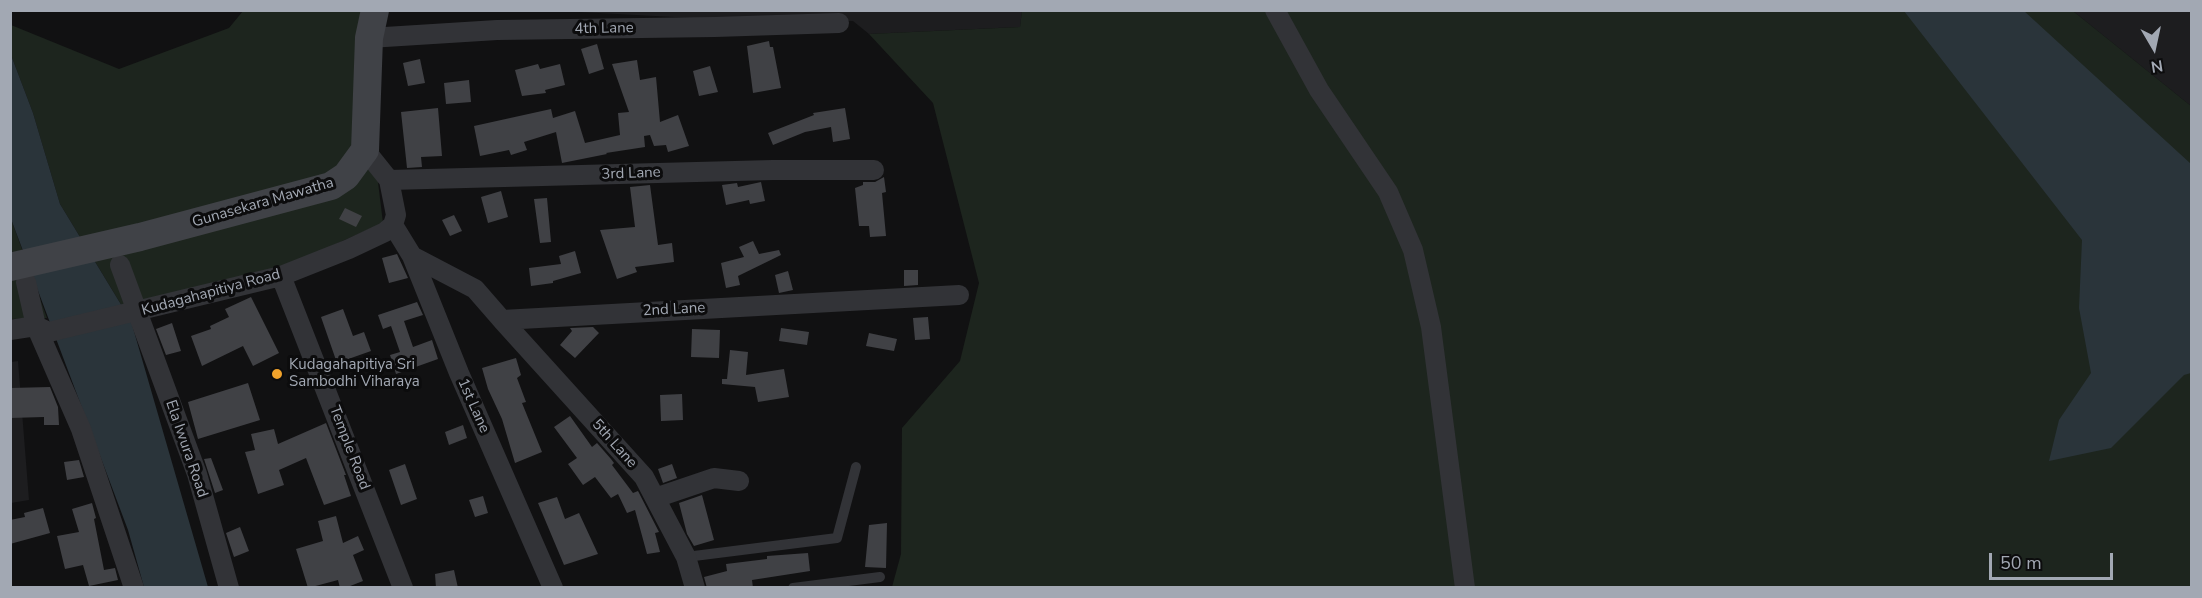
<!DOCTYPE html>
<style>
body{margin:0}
#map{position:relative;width:2202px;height:598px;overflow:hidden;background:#111112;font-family:"Nunito Sans",sans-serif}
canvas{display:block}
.frame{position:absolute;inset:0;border:12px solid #a2a8b3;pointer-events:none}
.north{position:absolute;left:2124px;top:18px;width:60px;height:60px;-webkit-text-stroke:4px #0c0c0d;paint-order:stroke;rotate:171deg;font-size:16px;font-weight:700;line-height:24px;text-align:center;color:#a2a8b3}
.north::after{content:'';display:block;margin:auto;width:21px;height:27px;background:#a2a8b3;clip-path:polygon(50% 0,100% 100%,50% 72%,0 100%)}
.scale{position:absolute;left:1989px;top:553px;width:124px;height:27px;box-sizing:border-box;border:3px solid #a2a8b3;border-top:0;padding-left:8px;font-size:18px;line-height:21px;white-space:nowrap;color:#a2a8b3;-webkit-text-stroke:4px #0c0c0d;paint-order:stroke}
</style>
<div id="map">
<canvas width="2202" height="598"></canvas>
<div class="frame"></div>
<div class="north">N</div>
<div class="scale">50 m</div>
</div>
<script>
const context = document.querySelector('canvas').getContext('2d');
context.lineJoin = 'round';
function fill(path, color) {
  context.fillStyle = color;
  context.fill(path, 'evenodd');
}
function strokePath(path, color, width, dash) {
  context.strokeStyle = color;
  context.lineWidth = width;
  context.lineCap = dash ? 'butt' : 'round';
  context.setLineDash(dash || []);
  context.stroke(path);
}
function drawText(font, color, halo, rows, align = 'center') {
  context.font = font + ' "Nunito Sans",sans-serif';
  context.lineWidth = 6;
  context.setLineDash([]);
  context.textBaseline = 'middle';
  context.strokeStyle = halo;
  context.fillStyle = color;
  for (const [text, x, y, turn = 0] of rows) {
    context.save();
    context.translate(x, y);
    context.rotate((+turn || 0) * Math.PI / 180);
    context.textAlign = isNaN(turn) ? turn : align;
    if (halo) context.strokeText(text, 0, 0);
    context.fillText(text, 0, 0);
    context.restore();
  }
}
fill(new Path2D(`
 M560,11H1022L1020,27L869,34L853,21L693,18Z
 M2073,11H2191V106Z
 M18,361L29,500L11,503V362Z`), '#1d1d1f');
fill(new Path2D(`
 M1022,10L2073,11L2191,106V587H892L901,554L902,428L960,361L979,283L933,103L869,34L1020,27Z
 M243,11H367L378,182L383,223L275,271L122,306L60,204L33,113L11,55V25L119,69L229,28Z
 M11,219L47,318L11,319Z`), '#1d251e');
fill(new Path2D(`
 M1904,11H2024L2191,164V373L2184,375L2111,448L2049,461L2059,420L2091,373L2079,308L2082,240Z
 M11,55L33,113L60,204L131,321L208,587H144L128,530L11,219Z`), '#2a343a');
fill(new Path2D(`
 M769,41L770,47H773L781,88L753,93L747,46Z
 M597,44L604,69L589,74L581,49Z
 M420,59L425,83L408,86L403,63Z
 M637,60L640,80L656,77L660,122L678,115L689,146L668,152L666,145L654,146L650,135L644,136L645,147L606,153L607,154L562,163L556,132L524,142L527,150L511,155L509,150L480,156L474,126L551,109L553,118L575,111L585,143L620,135L618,113L629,112L612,64Z
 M538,64L540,69L560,64L565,85L545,90L546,93L522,96L515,70Z
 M710,66L718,92L699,96L693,71Z
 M469,80L471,102L446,104L444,83Z
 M438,108L442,156L421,157L422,167L407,168L401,112Z
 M845,108L850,139L833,142L831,127L805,132L773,145L768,133L814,115L813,113Z
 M884,177L886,192L882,193L886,236L870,237L869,226H859L855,188L863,185V182H875Z
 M761,182L765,201L750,204L749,200L726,205L722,185L737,183L738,187Z
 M650,185L658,245L672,243L674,262L635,267L637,272L617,279L600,230L635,227L630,187Z
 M501,191L508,217L488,223L481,197Z
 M547,198L551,242L540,243L534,199Z
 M345,208L362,216L356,227L339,219Z
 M454,215L462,231L450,236L442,220Z
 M753,241L759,254L779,250L781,255L738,276L740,285L726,288L721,263L744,257L739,247Z
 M575,251L581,273L553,281V283L531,286L529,268L561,264L559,256Z
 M397,254L408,278L389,283L382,258Z
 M904,270H918V285L904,286Z
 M788,271L793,290L779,293L775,275Z
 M251,297L279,353L253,366L243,346L202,366L191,336L211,329L210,326L229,317L225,309Z
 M417,302L423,315L404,321L413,347L432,340L438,359L396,374L390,355L400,352L391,326L383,329L378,315Z
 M343,309L353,336L364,332L371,351L337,363L321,317Z
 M928,317L930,339L915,340L913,318Z
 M172,323L181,351L166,355L156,329Z
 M593,327L599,333L575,358L560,345L572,331L570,328Z
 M781,328L809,332L807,345L779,341Z
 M692,329L720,330L719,358L691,357Z
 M869,333L897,339L894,351L866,346Z
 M730,350L748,352L746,375L784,369L789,397L758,402L755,387L722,384V379H727Z
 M516,358L521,375L517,378L526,402L522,403L542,452L515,463L502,419L488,389L482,368Z
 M248,383L260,420L198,439L188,402Z
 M50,387L58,407L59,425H44V417L10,418V388Z
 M682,394L683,420L661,421L660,395Z
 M570,416L592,447L597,443L611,459L614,463L612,465L633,493L638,491L659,532L655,533L660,552L647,554L635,510L627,513L618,494L611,498L595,477L583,485L568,464L577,458L554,427Z
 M326,423L346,475H344L351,496L324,505L306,458L279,470L284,485L258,494L245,452L255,450L251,434L274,429L278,444Z
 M463,425L467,438L449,445L445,432Z
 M211,458L223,490L215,493L204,459Z
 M79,460L84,477L67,480L64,462Z
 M405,464L417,499L401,505L389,470Z
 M672,464L677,478L663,483L658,469Z
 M702,495L714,540L694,546L687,534L679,503Z
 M483,496L488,513L475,517L469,500Z
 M557,497L565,519L579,513L598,554L564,565L538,503Z
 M92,503L96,518L94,519L104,570L115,568L118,580L89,586L83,565L65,569L57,536L79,532L72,509Z
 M43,508L50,533L10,544V520L25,517L24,513Z
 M336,516L343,543L358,536L364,550L353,555L363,581L345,588H340L338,580L308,588L296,549L323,541L318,521Z
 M887,523L886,568L865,567L869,525Z
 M240,527L249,551L234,557L226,533Z
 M808,553L810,571L752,580L753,588H707L704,577L727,571L726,564L767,559V556Z
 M454,570L458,588H436L435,574Z`), '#404145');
strokePath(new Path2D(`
 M686,557L837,538L856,467
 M793,588L880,577`), '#323337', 10);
strokePath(new Path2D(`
 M1275,10L1319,90L1388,192L1413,250L1431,327L1465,588
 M369,38L497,30L715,27L839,23
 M389,180L773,170H874
 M393,225L412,256L459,373L553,588
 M412,256L475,289L502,320L959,295
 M120,265L197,474L229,588
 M281,276L403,588
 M26,282L36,326L81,429L134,588
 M502,320L644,477L686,557L695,588
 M10,330L36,326L49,332L281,276L349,249L385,232L393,225L396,215L389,180L365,150
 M655,498L714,478L739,481`), '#323337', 20);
strokePath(new Path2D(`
 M10,267L140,237L331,186L346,176L365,150L369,38L375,10`), '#404247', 28);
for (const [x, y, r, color] of [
 [277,374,6,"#f0a22b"]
]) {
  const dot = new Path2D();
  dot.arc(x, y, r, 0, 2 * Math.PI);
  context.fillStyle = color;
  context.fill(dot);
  strokePath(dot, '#0c0c0d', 2);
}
drawText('15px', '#a2a8b3', '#0c0c0d', [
 ["4th Lane",604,29,-1],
 ["3rd Lane",631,174,-2],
 ["Gunasekara Mawatha",263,203,-16],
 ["Kudagahapitiya Road",211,293,-15],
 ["2nd Lane",674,310,-3],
 ["1st Lane",473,406,66],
 ["5th Lane",614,444,48],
 ["Temple Road",349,448,69],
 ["Ela Iwura Road",186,449,71]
]);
drawText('15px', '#a2a8b3', '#0c0c0d', [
 ["Kudagahapitiya Sri",289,365],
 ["Sambodhi Viharaya",289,382]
], 'left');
</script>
